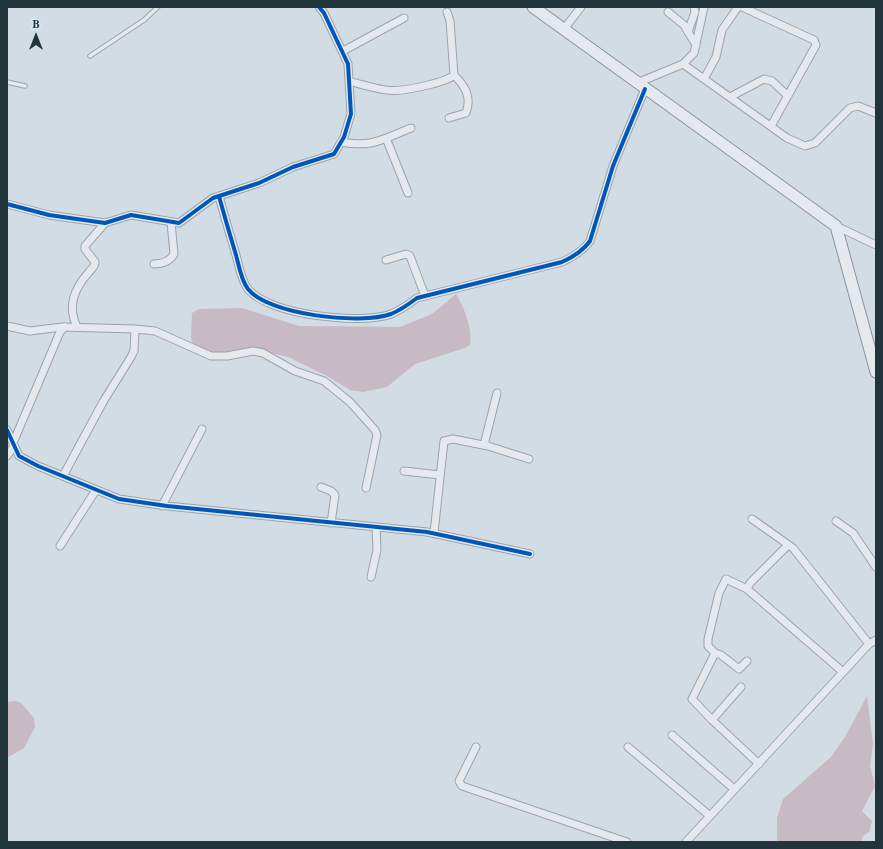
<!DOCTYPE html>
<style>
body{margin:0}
#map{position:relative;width:883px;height:849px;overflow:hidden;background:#d2dce5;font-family:"Noto Serif",serif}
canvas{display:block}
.frame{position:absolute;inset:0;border:8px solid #22343b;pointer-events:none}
.north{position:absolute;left:16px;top:16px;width:40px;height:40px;-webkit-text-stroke:3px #dae7f5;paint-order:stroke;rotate:0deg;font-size:11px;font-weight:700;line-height:16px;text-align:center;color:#22343b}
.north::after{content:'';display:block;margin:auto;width:14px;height:18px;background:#22343b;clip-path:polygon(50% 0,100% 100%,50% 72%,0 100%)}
</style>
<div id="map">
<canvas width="883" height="849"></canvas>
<div class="frame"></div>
<div class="north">B</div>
</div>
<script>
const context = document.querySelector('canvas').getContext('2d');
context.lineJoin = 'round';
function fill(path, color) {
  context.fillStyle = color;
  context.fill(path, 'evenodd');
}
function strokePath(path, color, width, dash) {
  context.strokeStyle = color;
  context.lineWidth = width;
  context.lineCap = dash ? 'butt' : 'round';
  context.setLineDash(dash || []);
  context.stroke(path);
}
fill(new Path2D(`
 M456,294C464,307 473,329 470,345L465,348L415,364L387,387L363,392L350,390L329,377L288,357L256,349L221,355L201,349L192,342L191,336L192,313L199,309L242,308L299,326L400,327L432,314Z
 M867,696L873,744L870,766L875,786L862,811L872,821L869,832L863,836L861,842H777V818L783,799L831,757L845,737Z
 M16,701L21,703L34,718L35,727L24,748L7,758V702Z`), '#c7bac4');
const service = new Path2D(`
 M90,56L144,20L158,7
 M7,82L25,86`);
const minor = new Path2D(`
 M694,7L695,12L688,32L696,45
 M742,7L814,40L816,45L771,126
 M668,12L684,25L688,32
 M564,29L581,7
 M343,51L404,18
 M683,64L787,138L805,146L815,143L850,108L858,106L876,113
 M704,79L716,57L722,30L738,7
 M349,81C386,92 394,94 432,84C439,82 449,80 454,75L450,21L447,12
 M637,83L683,64L694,53L704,7
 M730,97L764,79L772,81L788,96
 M449,118L466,113C472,97 465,86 454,75
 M386,138L408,193
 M341,142C372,148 383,139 411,128
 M219,196C224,215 230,235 236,255C239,266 241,280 248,289C268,315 361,325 391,314C401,310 409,304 417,298L562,262C573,257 583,251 590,241L613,166L645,89
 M7,204L49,215L105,223L131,215L179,223L213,198L259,183L293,167L334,154L344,137L351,114L348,64L324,13L319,7
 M836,226L876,245
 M386,260L406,254L410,256L425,296
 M154,264C162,264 170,261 174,254L171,222
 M7,326L30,331L62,327L135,329L155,331L211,356H227L253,351L263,353L295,371L324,381L350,402L375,430L377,435L366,488
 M77,327C67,306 74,289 89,272C92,268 95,267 95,262L85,249V246L105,223
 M7,430L19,456L38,466L119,499L167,506L427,532L530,554
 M13,443L60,332L65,327
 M484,445L497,393
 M7,456L14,446
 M404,471L440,475
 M63,476L103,402L131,357L134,351L135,329
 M321,487L331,491L335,495L331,523
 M162,506L202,429
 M752,519L793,548L869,644
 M836,521L853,533L876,567
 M434,533L444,441L453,439L488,446L529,459
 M60,546L96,490
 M371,577L377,550L376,527
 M747,589L750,583L788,545
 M715,653L708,646V639L719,593L726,579L747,589L843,672
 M741,687L712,720L759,764
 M712,720L692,699L715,653L721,655L739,669L747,661
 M672,735L734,789
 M476,747L459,781L462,786L627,842
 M628,747L710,816
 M686,842L869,644L876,640`);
const secondary = new Path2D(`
 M533,7L836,226L876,372`);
strokePath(service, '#9aa4ab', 5.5);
strokePath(minor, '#9aa4ab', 9);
strokePath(secondary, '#8a949b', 13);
strokePath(service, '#e3e9ee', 3.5);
strokePath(minor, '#e3e9ee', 7);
strokePath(secondary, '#e3e9ee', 11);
strokePath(new Path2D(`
 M219,196C224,215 230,235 236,255C239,266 241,280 248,289C268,315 361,325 391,314C401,310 409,304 417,298L562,262C573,257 583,251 590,241L613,166L645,89
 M7,204L49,215L105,223L131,215L179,223L213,198L259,183L293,167L334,154L344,137L351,114L348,64L324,13L319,7
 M7,430L19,456L38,466L119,499L167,506L427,532L530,554`), '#0057b8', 4);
</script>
